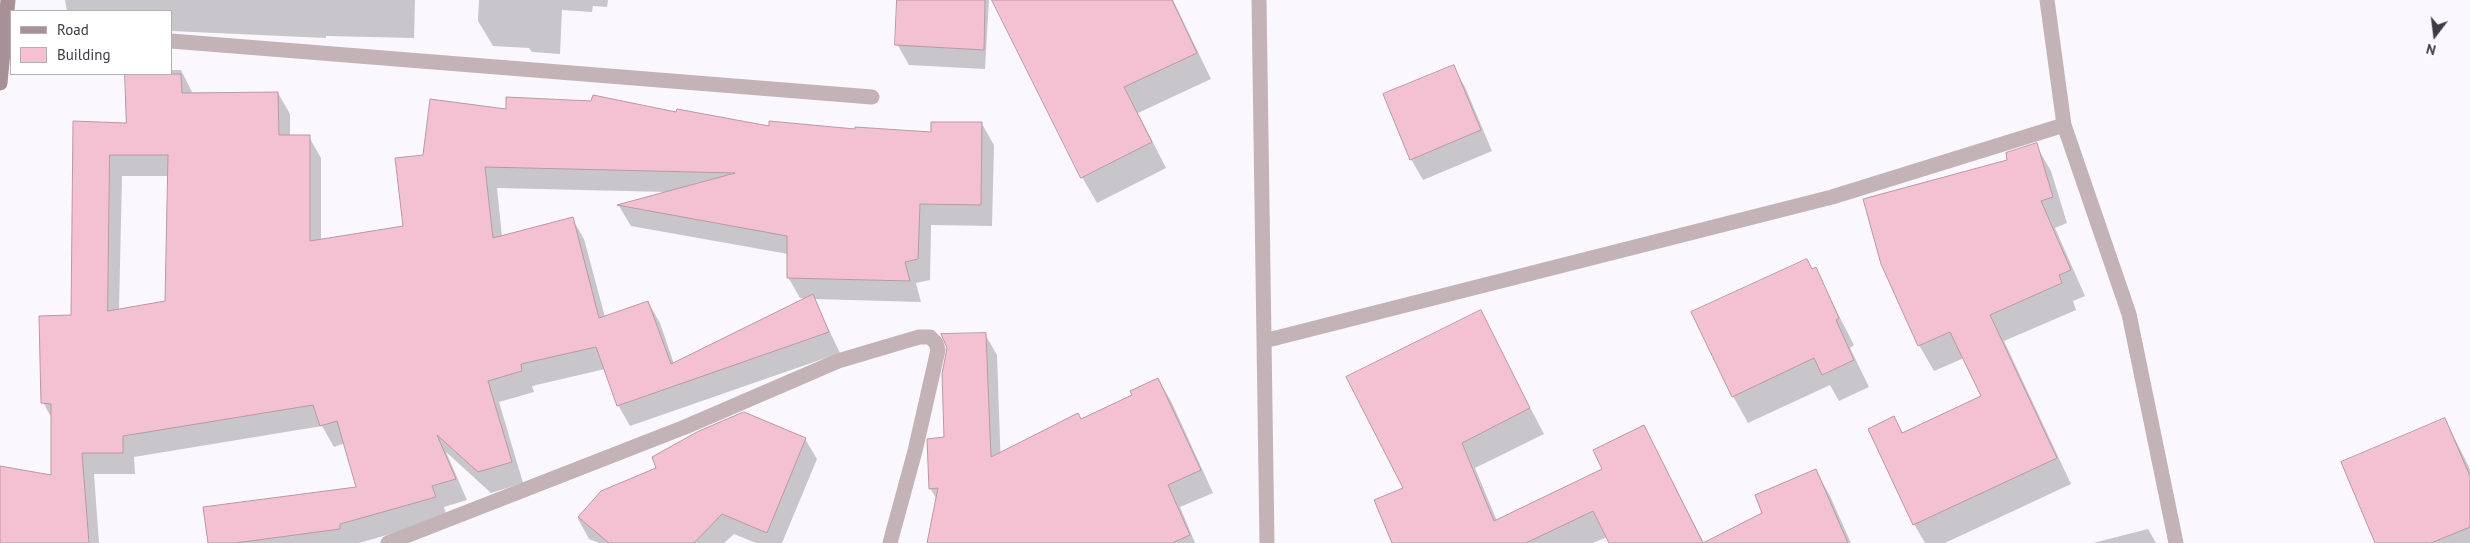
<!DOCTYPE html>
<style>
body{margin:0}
#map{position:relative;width:2470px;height:543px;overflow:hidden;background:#faf8fe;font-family:"PT Sans",sans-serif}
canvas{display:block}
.legend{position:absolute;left:10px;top:10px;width:162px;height:65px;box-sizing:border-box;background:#fff;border:1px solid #b1b0b5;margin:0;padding:6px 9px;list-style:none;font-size:15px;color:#3d3945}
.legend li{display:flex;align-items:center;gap:10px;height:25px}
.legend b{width:25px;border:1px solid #b1b0b5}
.north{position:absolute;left:2410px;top:10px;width:50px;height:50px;-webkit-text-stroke:4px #fff;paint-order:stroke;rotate:195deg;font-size:14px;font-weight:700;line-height:20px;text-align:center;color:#3d3945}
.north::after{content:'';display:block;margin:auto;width:18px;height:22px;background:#3d3945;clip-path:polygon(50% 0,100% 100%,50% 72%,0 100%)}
</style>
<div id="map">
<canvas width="2470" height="543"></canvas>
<ul class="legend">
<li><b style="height:6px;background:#a89196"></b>Road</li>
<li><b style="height:14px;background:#f4c1d2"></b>Building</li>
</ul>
<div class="north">N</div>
</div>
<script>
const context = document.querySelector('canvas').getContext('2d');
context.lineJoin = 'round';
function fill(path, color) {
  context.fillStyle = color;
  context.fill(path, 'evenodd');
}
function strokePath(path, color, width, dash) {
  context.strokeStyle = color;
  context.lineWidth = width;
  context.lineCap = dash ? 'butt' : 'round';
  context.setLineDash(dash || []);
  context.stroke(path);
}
fill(new Path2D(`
 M65,0H415L414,38L326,36V38L171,31V11H67Z
 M479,0H608L607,7L593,6L592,12L562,10L560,54L532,52L529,48L493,46L478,21Z
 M899,0H989L985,69L909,65L897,44Z
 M1026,0H1173L1211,79L1138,113L1166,168L1097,203L1082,177Z
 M1453,67L1465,87L1492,151L1423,180L1411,159Z
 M171,70H181L193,94L278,93L290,114V137H309L321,158V241L404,227L424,157L507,110L677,113L770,128L932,134L982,124L994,145L992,226L931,225L930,280L916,283L921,302L814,299L840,353L630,426L618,405L605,369L532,386L534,392L499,402L523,483L491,493L446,452L467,500L444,507L447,518L359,543H209L358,488L345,443L334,447L322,426L134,457L135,474H94L99,543H0L53,477L52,419L43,402L72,316L74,122L127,124V74H171ZM122,176H169L166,302L119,310ZM497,188L668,192L619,206L631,226L788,254V277L800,298L807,299L674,364L660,323L648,302L605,317L584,239L572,218L502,237Z
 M2036,145L2051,171L2067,223L2055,228L2085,296L2073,301L2076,310L2004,341L2071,484L1945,543H1925L1914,524L1894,418L1903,434L1982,397L1964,358L1934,371L1919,345L2009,161Z
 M1815,269L1854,345L1850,348L1869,387L1839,401L1830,385L1748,423L1733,396Z
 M1480,312L1544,434L1475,468L1497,521L1604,469L1644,427L1704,543H1611L1607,537L1593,543H1393L1405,489Z
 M985,334L997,355L1001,469L987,543H928L937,500L930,488L946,438L948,348Z
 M1158,379L1171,401L1213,493L1180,507L1195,543H1016L1081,421L1134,396Z
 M2445,419L2470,469V543H2377Z
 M805,439L817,459L782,543H756L734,534L724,543H599L589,539L578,519L601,492Z
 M1816,471L1830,496L1851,543H1706L1764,513Z
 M2148,529L2156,543H2093Z`), '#0003');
const building = new Path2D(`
 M897,0H985L984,50L895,45Z
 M992,0H1172L1197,53L1124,87L1152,142L1081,178Z
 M1454,65L1481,130L1410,160L1383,94Z
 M125,74H181L182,93L278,92L279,135H310V241L403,226L395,158L423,155L430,99L506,109V97L591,101L593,95L676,112L677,109L769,126V121L855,129V127L931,132V122H982L981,205L920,204L918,259L905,262L910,281L787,278V236L617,205L735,173L485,167L493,238L573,217L599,318L648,301L671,364L813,294L829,332L617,406L596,347L521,364L522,371L488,381L512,462L478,472L437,435L456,479L432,486L436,497L340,524V529L235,543H208L203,507L356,487L337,421L320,426L313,405L123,436V453H82L89,543H0V466L51,475V404L41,403L39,316L71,315L73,121L126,123ZM110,155H168L165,301L108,311Z
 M2037,143L2053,197L2041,201L2071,270L2059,275L2062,283L1990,315L2057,458L1913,525L1868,429L1894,416L1902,433L1981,396L1950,332L1918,346L1881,264L1863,199L2007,160L2006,153Z
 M1807,259L1812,269L1816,267L1839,318L1836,320L1854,360L1822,375L1814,358L1732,397L1691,312Z
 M1481,310L1530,408L1462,443L1494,521L1602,469L1593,450L1644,425L1703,543L1762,513L1755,495L1816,469L1848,543H1609L1593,511L1526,543H1392L1374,500L1403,488L1346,377Z
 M986,333L991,457L1078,413L1081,419L1132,395L1130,391L1158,378L1201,470L1168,485L1190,535L1172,543H927L938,488L929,489L927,439L944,437L942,374L947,348L941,334Z
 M744,412L806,438L767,533L722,514L694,543H609L578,517L601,491L656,468L652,457L697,432Z
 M2445,418L2470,476V527L2431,543H2375L2341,462Z`);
fill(building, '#f4c1d2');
strokePath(building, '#b898a3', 1);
strokePath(new Path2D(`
 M1259,0L1267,543
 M2047,0L2064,125L2129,314L2176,543
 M171,41L872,97
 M1264,341L1832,197L2064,125
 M388,543L685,427L838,361L919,337H930L936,343L938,350L915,451L890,543`), '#c3b3b6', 15);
strokePath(new Path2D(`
 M0,83L8,0`), '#a89196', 15);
</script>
